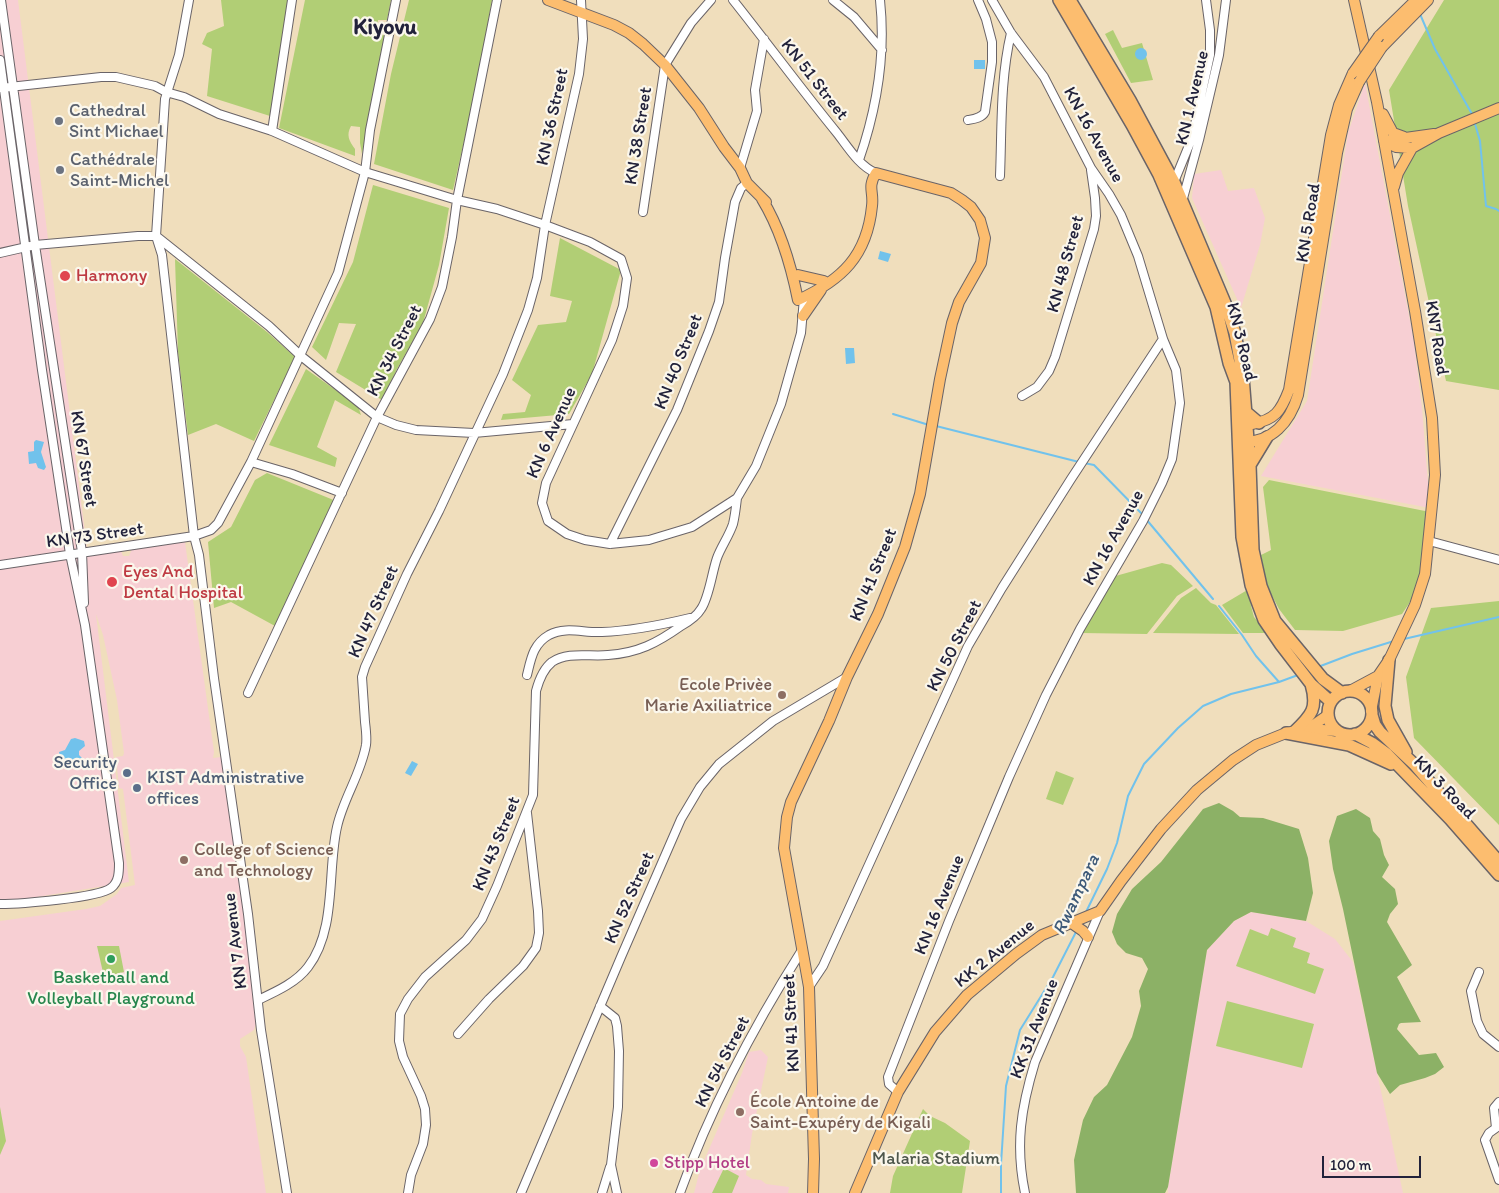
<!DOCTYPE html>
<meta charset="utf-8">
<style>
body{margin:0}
#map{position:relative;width:1499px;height:1193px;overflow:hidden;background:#f0debc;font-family:Itim,sans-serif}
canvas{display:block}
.scale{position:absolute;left:1322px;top:1156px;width:99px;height:22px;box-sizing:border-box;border:2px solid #22223b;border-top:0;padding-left:6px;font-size:15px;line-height:18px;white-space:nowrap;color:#22223b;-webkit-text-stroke:4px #fbf7ec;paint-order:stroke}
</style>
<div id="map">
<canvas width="1499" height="1193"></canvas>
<div class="scale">100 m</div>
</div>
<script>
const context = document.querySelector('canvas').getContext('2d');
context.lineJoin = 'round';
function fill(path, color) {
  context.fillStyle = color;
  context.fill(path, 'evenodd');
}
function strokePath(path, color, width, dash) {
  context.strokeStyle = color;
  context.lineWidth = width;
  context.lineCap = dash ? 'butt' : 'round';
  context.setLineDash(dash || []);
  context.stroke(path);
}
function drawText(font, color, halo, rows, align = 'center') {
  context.font = font + ' Itim,sans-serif';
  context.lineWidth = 4.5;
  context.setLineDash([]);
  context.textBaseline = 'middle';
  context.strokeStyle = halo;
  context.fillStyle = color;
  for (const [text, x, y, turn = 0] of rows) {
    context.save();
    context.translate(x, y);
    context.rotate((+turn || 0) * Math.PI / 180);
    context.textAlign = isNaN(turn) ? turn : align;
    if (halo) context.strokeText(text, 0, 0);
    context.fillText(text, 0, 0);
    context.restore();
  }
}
fill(new Path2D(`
 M0,0H18L88,557V555L121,551L123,556H129L132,549L185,542L214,752L213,758L221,757L245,922L256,1023L254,1030L240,1039V1046L246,1057L266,1193H0V921L86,909L100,906L117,894L121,888L135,885L123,789L119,788L116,757L123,756L124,753L117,700L103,635L96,614L129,882L0,903Z
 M1365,83L1414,342L1422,408L1430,508L1261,476L1307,401L1348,133Z
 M1221,170L1228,191L1254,188L1265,218L1260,245L1241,308L1192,198L1194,174Z
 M1251,912L1306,921L1335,939L1353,962L1403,1193H1168V1187L1207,950L1234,921Z
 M761,1050L768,1057L752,1134L746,1175L752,1179L761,1180L766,1184L789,1187L788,1193H694L700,1170L742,1073L749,1052Z`), '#f7cfd3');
fill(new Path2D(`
 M221,0H288L270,116L207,96L212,49L202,44L207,33L224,26Z
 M305,0H391L387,20H378L376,31L385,36L362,154L360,143V127L351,126C346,135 349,141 355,149V156L279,128Z
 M409,0H492L475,93L453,190L374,164L391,74Z
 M1444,0H1499V390L1446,381L1408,206L1389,90Z
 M1113,30L1122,48L1142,43L1153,80L1131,83L1105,34Z
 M373,185L449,208L439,265L423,323L397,369L382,400L336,372L356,324L339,323L326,360L312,347L353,262Z
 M560,238L621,270L592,374L569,414L501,420L503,414L525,412L531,395L512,380L538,325L566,322L572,301L550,296Z
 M175,259L267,332L295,357L254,441L216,424L188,435L178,352Z
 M306,369L358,406L361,415L335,400L317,447L337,458L335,467L269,445Z
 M267,473L336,501L275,626L231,602L214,608L208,542L231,527L255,480Z
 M1269,480L1430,512L1421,570L1414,596L1402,614L1343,631L1295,630L1279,609L1266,584L1261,555L1271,550L1263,487Z
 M1162,563L1171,565L1193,586L1177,596L1147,634L1082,633L1112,577Z
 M1196,588L1211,603L1216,605L1239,634L1153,633L1181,598Z
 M1249,589L1251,606L1254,617L1268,633H1243L1222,605Z
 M1499,601V825L1414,738L1406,677L1431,608Z
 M1056,771L1074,778L1063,805L1046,799Z
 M1271,928L1296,938L1293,947L1310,953L1307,963L1324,969L1315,994L1236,966L1250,929L1268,936Z
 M97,946H119L124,972L104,977Z
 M1227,1001L1314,1024L1302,1068L1216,1046Z
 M0,1107L6,1141L0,1155Z
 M923,1109L930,1116L945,1123L970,1141L962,1193H890L893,1176Z
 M724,1168L739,1176L732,1193H712Z`), '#b1ce75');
fill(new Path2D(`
 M1219,803L1233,811L1240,817L1263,818L1299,829L1308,858L1313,893L1306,921L1251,912L1234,921L1207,950L1168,1187L1165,1193H1076L1074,1160L1083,1120L1094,1097L1107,1085L1132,1037L1141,1006L1139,991L1148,969L1142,958L1126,953L1117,944L1112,932L1117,914L1132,889L1161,862L1203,809Z
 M1356,809L1370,818L1373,831L1380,839L1384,855L1389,865L1382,877L1395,889L1398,904L1390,914L1387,922L1412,965L1397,977L1421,1022L1401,1023L1399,1024L1397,1029L1419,1055L1436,1053L1444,1067L1435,1074L1425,1078L1400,1085L1390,1094L1377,1073L1343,909L1333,869L1329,841L1337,816Z`), '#8cb166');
fill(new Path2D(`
 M1135 54a6 6 0 1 1 12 0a6 6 0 1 1-12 0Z
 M974,60H985V69H974Z
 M880,251L891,254L888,262L878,259Z
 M845,348H854L855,363L846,364Z
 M36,440L44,442L41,452L46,467L44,470L38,468L36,463L29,464L28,452L34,451V442Z
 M75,738L84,741L85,746L79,751V755L83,759L82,763L70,765L60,758L59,752L65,750L71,739Z
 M412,761L418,764L411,776L405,773Z`), '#71c2ec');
strokePath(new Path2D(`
 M1420,14L1435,49L1472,114
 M1475,124L1480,141L1486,206L1496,209L1499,211
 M893,414L929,425
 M936,426L1079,462
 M1084,463L1094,465L1143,515
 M1146,519L1213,599
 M1219,606L1242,635L1256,656L1279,682
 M1404,639L1499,617
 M1318,667L1352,654L1394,641
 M1086,912L1107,869L1117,843L1128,796L1144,764L1178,728L1203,706L1231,694L1279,682L1298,675
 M1001,1193V1164L1006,1086L1020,1030L1053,977L1077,930`), '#71c2ec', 2);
const minor = new Path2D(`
 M1,0L35,245L82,552L84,603
 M189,0L179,55L165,99L156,236L162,255L194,536L199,555L214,678L248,914L261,1030L287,1193
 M733,0C768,44 801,89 837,133C848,147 859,166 876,173
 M833,0L854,17L882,50
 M0,60L42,370L70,554L85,625L119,863C119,872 119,882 111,888C98,898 19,904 0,904
 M0,88L101,77H116L155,86L166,92L184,97L219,114L272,131L365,172L457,200L497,209L545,225L590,242L621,259L627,278L623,306L612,340L546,483L542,503L548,521L567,534L585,540L610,544L649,540L692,527L737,498L756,466L781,404L801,333L804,298
 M968,120C974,119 982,118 985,112L992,62V42L986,19L978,0
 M272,131L292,0
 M859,160C877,108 886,55 880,0
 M740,168L757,111L755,90L764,39
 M1000,176C1002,127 1000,80 1011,33
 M1174,182L1192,138L1210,55V30L1206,0
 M1182,202L1199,140L1219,55L1226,0
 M643,212L665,65L691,23L711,0
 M0,253L35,245L138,236H156L269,326L301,356L377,417L396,425L416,430L474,433L573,424
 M1022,396L1037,387L1049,371L1055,357L1094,229L1096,216L1095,198L1091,170
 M251,462L292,474L342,493
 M1429,541L1499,560
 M610,544L677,410L709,331L719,302L725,258L735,202L741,188L747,183
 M0,565L194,536L211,530L218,523L251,462L338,273L365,172L370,130L396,0
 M527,675C531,659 533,644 549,635C566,626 583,633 602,632C631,631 661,625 690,618
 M248,693L377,417L430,319L442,287L452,237L457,200L497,0
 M1479,972L1471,991L1477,1021L1483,1034L1499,1047
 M809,987L823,966L968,646L1002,588L1071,479L1163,339
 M258,1000C275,992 296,983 308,967C337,929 327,871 337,827C343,799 361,774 366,745C367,738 366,730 365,722C364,707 363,692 362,677L365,667L407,574L439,511L503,374L528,310L537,278L545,225L579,74L583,39L581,0
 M600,1006L615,1018L617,1026L619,1051L618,1107L611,1165L617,1193
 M458,1034L489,999L523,966L536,948L539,933L538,911L527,813
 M898,1092L889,1084L888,1077L949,921L1009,777L1046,695L1080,629L1143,521L1162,483L1172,459L1180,403L1176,370L1163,339L1138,256L1121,215L1109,194L1091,168L1044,77L1011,33L992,0
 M1499,1102L1494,1108L1496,1128L1489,1133L1485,1140L1499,1180
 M408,1193L411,1175L423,1144L426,1125L425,1109L421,1096L403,1057L399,1041L400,1014L408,999L425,977L466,940L482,919L497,886L533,795L536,691C539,680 543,669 552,662C568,651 590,657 608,655C638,653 657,643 681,626C688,622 697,616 701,609C709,598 712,572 717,558C721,547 729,536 733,524C735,516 736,507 737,498
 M521,1193L621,957L681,819L700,787L719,764L773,721L847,677
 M602,1193L610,1167
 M680,1193C710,1109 754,1026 802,950
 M1025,1193C1015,1145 1021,1108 1035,1062L1100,911`);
const major = new Path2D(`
 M548,0L614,25L629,33L643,44L665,65L699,108L724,147L740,168L747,183L766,202
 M1379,36L1416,0
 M1382,47L1428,0
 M1383,114L1393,133L1404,137
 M1384,141L1396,147L1412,148L1439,133L1499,108
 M1384,141L1434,134
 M1394,187L1398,173L1412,148
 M762,199C781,230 791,265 798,300C842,280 867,256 872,206C874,191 867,188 876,173L951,193L962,200L971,207L980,220L985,238L981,263L959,302L952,323L940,379L920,494L905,547L878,614L847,677L829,721L791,802L787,817L784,848L809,987L814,1159L813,1193
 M798,275L824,281
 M803,316L821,290
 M1252,424C1275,420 1281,411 1289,390L1331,135L1339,105L1353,73
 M1242,442C1272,443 1290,422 1298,395L1337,153L1347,109L1359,82
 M1350,691L1378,676L1389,660L1415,605L1425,574L1435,475L1432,418L1415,311L1377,102L1354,0
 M1371,711L1378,676
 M1308,729L1328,715
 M1070,922L1083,931L1088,937
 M855,1193L898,1092L935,1032L967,995L1016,954L1042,935L1100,911L1121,881L1161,829L1197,790L1233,760L1256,745L1286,733L1308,729L1337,731`);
const highway = new Path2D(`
 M1059,0L1132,125L1159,175L1216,307L1229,363L1236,382L1242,537L1251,585L1264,620L1281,645L1311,684L1331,702
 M1070,0L1130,100L1174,182L1225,303L1235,333L1243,377L1250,465L1253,550L1261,586L1275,621L1323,679L1342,693
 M1246,412L1259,423
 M1250,465L1267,437
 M1389,660L1385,706L1388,720L1406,752
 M1328 713a22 22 0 1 1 44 0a22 22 0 1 1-44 0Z
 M1372,715L1375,725L1380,732L1414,764L1499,862
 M1294,732C1312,715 1318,708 1311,684
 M1286,733L1349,745L1391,764
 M1355,734L1372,743L1387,754L1450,819L1499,875`);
strokePath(minor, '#6a6468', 10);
strokePath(major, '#6a6468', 12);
strokePath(highway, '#6a6468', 14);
strokePath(minor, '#fff', 8);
strokePath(major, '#fcbd6f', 10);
strokePath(highway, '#fcbd6f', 11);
const majorBridge = new Path2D(`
 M1353,73L1379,36
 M1359,82L1382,47`);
strokePath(majorBridge, '#6a6468', 12, []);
strokePath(majorBridge, '#fcbd6f', 10);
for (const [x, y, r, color] of [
 [59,121,5,"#6b7280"],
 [60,170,5,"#6b7280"],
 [65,276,6,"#e0444e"],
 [112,582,6,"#e0444e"],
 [782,695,5,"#8d6e63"],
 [127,773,5,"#5c6f8a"],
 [137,788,5,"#5c6f8a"],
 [184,860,5,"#8d6e63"],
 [111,959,5,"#2e9e5b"],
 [740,1112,5,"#8d6e63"],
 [654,1163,5,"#d1479c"]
]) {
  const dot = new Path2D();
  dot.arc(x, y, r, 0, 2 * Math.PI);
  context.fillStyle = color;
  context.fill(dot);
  strokePath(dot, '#fbf7ec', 2);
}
drawText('18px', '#22223b', '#fbf7ec', [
 ["KN 51 Street",814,80,52],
 ["KN 1 Avenue",1193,98,-77],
 ["KN 36 Street",553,117,-78],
 ["KN 16 Avenue",1093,135,61],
 ["KN 38 Street",639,136,-81],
 ["KN 5 Road",1309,223,-81],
 ["KN 48 Street",1066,264,-75],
 ["KN7 Road",1436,338,81],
 ["KN 3 Road",1241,342,76],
 ["KN 34 Street",395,351,-63],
 ["KN 40 Street",679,362,-68],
 ["KN 6 Avenue",552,433,-66],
 ["KN 67 Street",83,459,81],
 ["KN 73 Street",95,536,-8],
 ["KN 16 Avenue",1114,538,-61],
 ["KN 41 Street",874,575,-68],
 ["KN 47 Street",374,612,-66],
 ["KN 50 Street",955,646,-63],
 ["KN 3 Road",1444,788,46],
 ["KN 43 Street",497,844,-68],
 ["KN 52 Street",630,898,-66],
 ["KN 16 Avenue",940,905,-68],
 ["KN 7 Avenue",236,941,-97],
 ["KK 2 Avenue",995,954,-39],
 ["KN 41 Street",792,1023,-93],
 ["KK 31 Avenue",1035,1029,-69],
 ["KN 54 Street",723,1062,-63]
]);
drawText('18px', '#5b616d', '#fbf7ec', [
 ["Cathedral",69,111],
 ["Sint Michael",69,132],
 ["Cathédrale",70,160],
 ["Saint-Michel",70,181]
], 'left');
drawText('18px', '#be3a42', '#fbf7ec', [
 ["Harmony",76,276],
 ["Eyes And",123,572],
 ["Dental Hospital",123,593]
], 'left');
drawText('18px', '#785e54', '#fbf7ec', [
 ["Ecole Privèe",772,685,"right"],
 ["Marie Axiliatrice",772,706,"right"],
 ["College of Science",194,850],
 ["and Technology",194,871],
 ["École Antoine de",750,1102],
 ["Saint-Exupéry de Kigali",750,1123]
], 'left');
drawText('18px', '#4e5e75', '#fbf7ec', [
 ["Security",117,763],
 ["Office",117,784],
 ["KIST Administrative",147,778,"left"],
 ["offices",147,799,"left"]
], 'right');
drawText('18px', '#27864d', '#fbf7ec', [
 ["Basketball and",111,978],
 ["Volleyball Playground",111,999]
]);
drawText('18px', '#4d564c', '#fbf7ec', [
 ["Malaria Stadium",936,1159]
]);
drawText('18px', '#b23c85', '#fbf7ec', [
 ["Stipp Hotel",664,1163]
], 'left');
drawText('italic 19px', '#3e5a79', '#fbf7ec', [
 ["Rwampara",1077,895,-65]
]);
drawText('bold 22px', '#22223b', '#fbf7ec', [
 ["Kiyovu",385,28]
]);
</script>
